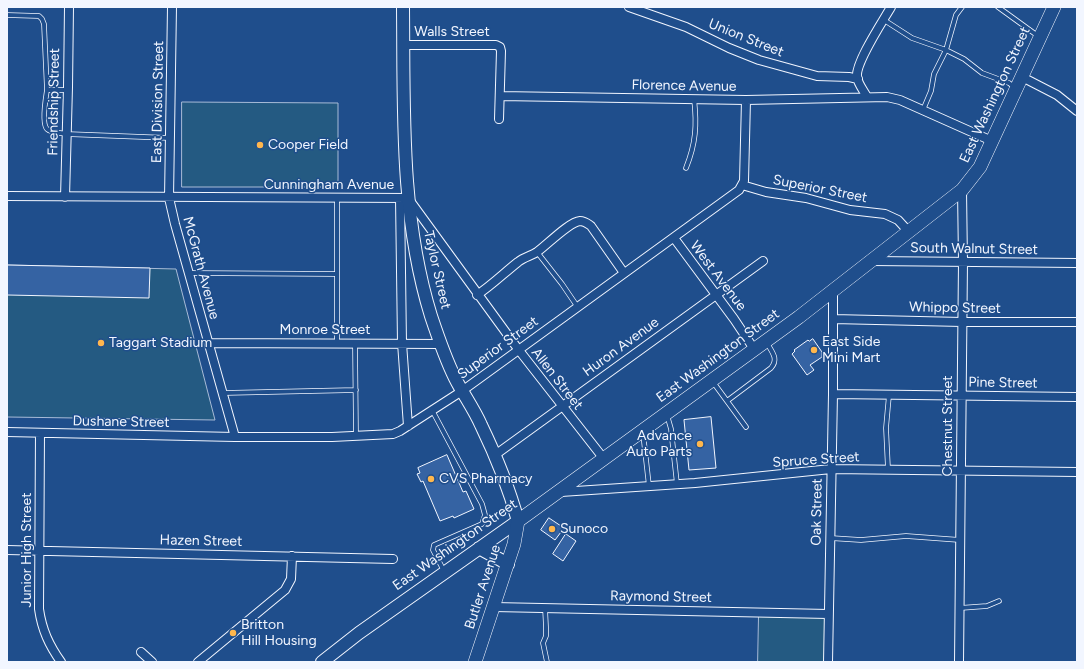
<!DOCTYPE html>
<style>
body{margin:0}
#map{position:relative;width:1084px;height:669px;overflow:hidden;background:#1f4e8c;font-family:Figtree,sans-serif}
canvas{display:block}
.frame{position:absolute;inset:0;border:8px solid #f2f6ff;pointer-events:none}
</style>
<div id="map">
<canvas width="1084" height="669"></canvas>
<div class="frame"></div>
</div>
<script>
const context = document.querySelector('canvas').getContext('2d');
context.lineJoin = 'round';
function fill(path, color) {
  context.fillStyle = color;
  context.fill(path, 'evenodd');
}
function strokePath(path, color, width, dash) {
  context.strokeStyle = color;
  context.lineWidth = width;
  context.lineCap = dash ? 'butt' : 'round';
  context.setLineDash(dash || []);
  context.stroke(path);
}
function drawText(font, color, halo, rows, align = 'center') {
  context.font = font + ' Figtree,sans-serif';
  context.lineWidth = 3;
  context.setLineDash([]);
  context.textBaseline = 'middle';
  context.strokeStyle = halo;
  context.fillStyle = color;
  for (const [text, x, y, turn = 0] of rows) {
    context.save();
    context.translate(x, y);
    context.rotate((+turn || 0) * Math.PI / 180);
    context.textAlign = isNaN(turn) ? turn : align;
    if (halo) context.strokeText(text, 0, 0);
    context.fillText(text, 0, 0);
    context.restore();
  }
}
const green = new Path2D(`
 M182,102L338,103V187H182Z
 M7,265L176,269L215,420L7,417Z
 M759,612L828,614V662H758Z`);
fill(green, '#245a82');
strokePath(green, '#a8bbd7', 1);
const building = new Path2D(`
 M7,265L150,268L149,298L7,295Z
 M813,339L822,352V357L810,365L814,370L807,375L792,354L795,351L794,350L808,340L809,341Z
 M711,417L716,468L689,470L684,420Z
 M447,455L463,492L466,491L474,509L454,518L453,516L440,521L423,481L421,482L417,474L420,473L418,468Z
 M549,518L564,528L555,540L541,530Z
 M566,534L576,541L563,561L553,554Z`);
fill(building, '#3563a3');
strokePath(building, '#f2f6ff', 1);
const service = new Path2D(`
 M998,7L1038,36
 M7,15L39,16L42,19L44,24L47,90H68
 M884,20L912,38L946,50L964,59L982,73L1009,83L1014,87
 M47,90C46,97 41,123 47,129C51,133 61,133 66,134L170,138
 M923,110L931,91L934,74L946,50L956,15L962,7
 M686,168C696,143 697,125 694,98
 M337,198V343
 M537,252L562,284L577,306
 M189,273L337,274
 M355,343L356,436
 M713,382L746,427
 M223,393L356,390
 M727,401L771,368C779,359 772,352 767,343
 M432,410L482,504L485,515L482,524L434,545L433,550L444,571
 M667,415L671,429L677,484
 M643,433L649,486
 M888,469L886,428L889,395
 M830,538L861,540L906,536L960,540
 M545,608L546,627V636L543,643L547,662
 M960,608L987,606L999,601`);
const minor = new Path2D(`
 M172,7L169,198L175,224L235,437
 M629,7L686,27L729,48L759,60L817,76L849,77L858,79
 M404,45H496L500,47L501,51L499,119
 M1022,77L1057,95L1077,111
 M500,96L746,100L887,97L900,100L992,141
 M867,97C864,91 858,84 857,77C855,63 883,21 891,7
 M742,185L766,192L806,198L850,210L885,214L898,220L909,232
 M7,196L408,198L518,349L604,459
 M65,197L68,87L69,7
 M400,198L402,343L408,426
 M674,238L734,319L754,349
 M872,261L1077,263
 M477,295C492,285 504,273 518,262C524,257 531,256 537,252C547,245 569,222 580,221C585,221 588,224 591,226L624,273
 M833,319L962,322H1077
 M209,343L441,344
 M833,394L1077,397
 M7,432L235,437H332L393,434L400,431L462,391L739,190L744,181L746,100
 M40,433L39,609C42,630 49,645 61,662
 M495,455L763,261
 M561,492L695,483L831,469L1077,472
 M7,550L393,559
 M494,607L828,614
 M141,652L152,662
 M198,662L285,590L291,579L292,556
 M828,662L833,394V291
 M959,662L963,262L962,190`);
const secondary = new Path2D(`
 M479,548L508,564
 M322,662L359,633L518,521C509,488 496,456 481,425C474,409 463,394 455,378C445,358 438,337 431,316C400,216 404,110 403,7`);
const primary = new Path2D(`
 M475,662L514,544L518,521L799,317L962,190L980,167L1054,7`);
strokePath(service, '#f2f6ff', 5.5);
strokePath(minor, '#f2f6ff', 10);
strokePath(secondary, '#f2f6ff', 14);
strokePath(primary, '#f2f6ff', 14);
strokePath(service, '#1f4e8c', 4);
strokePath(minor, '#1f4e8c', 8);
strokePath(secondary, '#1f4e8c', 12);
strokePath(primary, '#1f4e8c', 13);
for (const [x, y, r, color] of [
 [260,145,4,"#ffb74d"],
 [101,343,4,"#ffb74d"],
 [814,350,4,"#ffb74d"],
 [700,444,4,"#ffb74d"],
 [431,479,4,"#ffb74d"],
 [552,529,4,"#ffb74d"],
 [233,633,4,"#ffb74d"]
]) {
  const dot = new Path2D();
  dot.arc(x, y, r, 0, 2 * Math.PI);
  context.fillStyle = color;
  context.fill(dot);
  strokePath(dot, '#1f4e8c', 1.5);
}
drawText('14px', '#f2f6ff', '#1f4e8c', [
 ["Walls Street",452,32],
 ["Union Street",746,38,22],
 ["Florence Avenue",684,86,1],
 ["East Washington Street",995,95,-65],
 ["Friendship Street",54,102,-89],
 ["East Division Street",158,102,-89],
 ["Cunningham Avenue",329,185],
 ["Superior Street",820,189,11],
 ["South Walnut Street",974,249,1],
 ["McGrath Avenue",201,268,75],
 ["Taylor Street",437,270,77],
 ["West Avenue",718,276,53],
 ["Whippo Street",955,308,1],
 ["Monroe Street",325,330],
 ["Huron Avenue",621,347,-36],
 ["Superior Street",498,348,-36],
 ["East Washington Street",718,356,-36],
 ["Allen Street",557,379,52],
 ["Pine Street",1003,383,1],
 ["Dushane Street",121,422,1],
 ["Chestnut Street",948,426,-90],
 ["Spruce Street",816,460,-4],
 ["Oak Street",817,512,-89],
 ["Hazen Street",201,541,1],
 ["East Washington Street",455,545,-35],
 ["Junior High Street",27,550,-90],
 ["Butler Avenue",483,587,-72],
 ["Raymond Street",661,597,1]
]);
drawText('14px', '#f2f6ff', '#1f4e8c', [
 ["Cooper Field",268,145],
 ["East Side",822,342],
 ["Mini Mart",822,358],
 ["Taggart Stadium",109,343],
 ["Advance",692,436,"right"],
 ["Auto Parts",692,452,"right"],
 ["CVS Pharmacy",439,479],
 ["Sunoco",560,529],
 ["Britton",241,625],
 ["Hill Housing",241,641]
], 'left');
</script>
